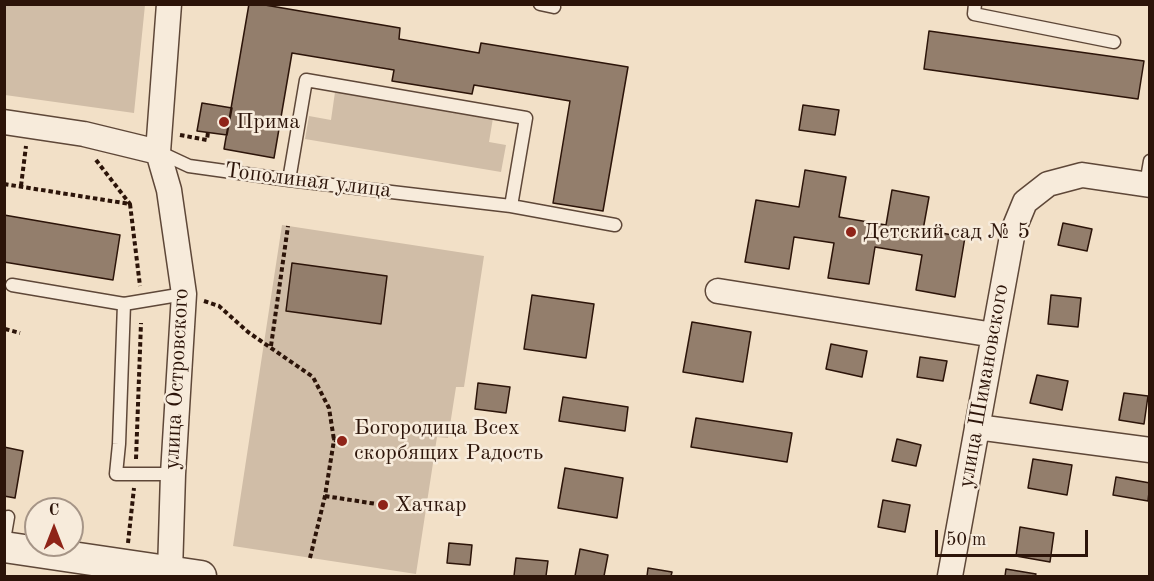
<!DOCTYPE html>
<meta charset="utf-8">
<style>
body{margin:0}
#map{position:relative;width:1154px;height:581px;overflow:hidden;background:#f2e0c7;font-family:"Old Standard TT",serif}
canvas{display:block}
.frame{position:absolute;inset:0;border:6px solid #2c1409;pointer-events:none}
.north{position:absolute;left:24px;top:497px;width:60px;height:60px;box-sizing:border-box;background:#f7ebdb;border:2px solid #a69587;border-radius:50%;rotate:0deg;font-size:16px;font-weight:700;line-height:24px;text-align:center;color:#2c1409}
.north::after{content:'';display:block;margin:auto;width:21px;height:27px;background:#8f2418;clip-path:polygon(50% 0,100% 100%,50% 72%,0 100%)}
.scale{position:absolute;left:935px;top:530px;width:153px;height:27px;box-sizing:border-box;border:3px solid #2c1409;border-top:0;padding-left:8px;font-size:18px;line-height:21px;white-space:nowrap;color:#2c1409;-webkit-text-stroke:4px #f7ebdb;paint-order:stroke}
</style>
<div id="map">
<canvas width="1154" height="581"></canvas>
<div class="frame"></div>
<div class="north">С</div>
<div class="scale">50 m</div>
</div>
<script>
const context = document.querySelector('canvas').getContext('2d');
context.lineJoin = 'round';
function fill(path, color) {
  context.fillStyle = color;
  context.fill(path, 'evenodd');
}
function strokePath(path, color, width, dash) {
  context.strokeStyle = color;
  context.lineWidth = width;
  context.lineCap = dash ? 'butt' : 'round';
  context.setLineDash(dash || []);
  context.stroke(path);
}
function drawText(font, color, halo, rows, align = 'center') {
  context.font = font + ' "Old Standard TT",serif';
  context.lineWidth = 5;
  context.setLineDash([]);
  context.textBaseline = 'middle';
  context.strokeStyle = halo;
  context.fillStyle = color;
  for (const [text, x, y, turn = 0] of rows) {
    context.save();
    context.translate(x, y);
    context.rotate((+turn || 0) * Math.PI / 180);
    context.textAlign = isNaN(turn) ? turn : align;
    if (halo) context.strokeText(text, 0, 0);
    context.fillText(text, 0, 0);
    context.restore();
  }
}
fill(new Path2D(`
 M5,4L145,5L134,113L5,95Z
 M335,92L493,118L489,142L506,145L501,172L305,139L309,116L331,120Z
 M282,225L484,256L464,387H456L448,438L437,437L416,574L233,546Z`), '#d0bda7');
const building = new Path2D(`
 M249,4H259L400,28L399,39L479,53L481,43L628,67L603,211L553,203L570,101L474,85L472,94L392,81L394,70L292,53L274,158L224,149Z
 M929,31L1144,61L1138,99L924,69Z
 M202,103L232,108L227,135L197,131Z
 M803,105L839,110L835,135L799,130Z
 M805,170L846,177L839,217L886,225L892,190L929,197L923,230L965,237L955,297L916,290L922,255L875,247L869,284L828,278L834,243L794,237L789,269L745,262L756,200L799,207Z
 M4,215L120,235L113,280L4,262Z
 M1063,223L1092,229L1087,251L1058,245Z
 M292,263L387,276L381,324L286,311Z
 M532,295L594,304L586,358L524,349Z
 M1051,295L1081,298L1078,327L1048,324Z
 M692,322L751,332L743,382L683,372Z
 M831,344L867,351L862,377L826,369Z
 M920,357L947,361L943,381L917,377Z
 M1037,375L1068,381L1062,410L1030,403Z
 M478,383L510,387L506,413L475,409Z
 M1124,393L1148,396L1144,424L1119,420Z
 M563,397L628,407L625,431L559,421Z
 M696,418L792,433L787,462L691,447Z
 M897,439L921,445L916,466L892,461Z
 M4,447L23,451L15,498L4,496Z
 M1033,459L1072,465L1067,495L1028,488Z
 M565,468L623,478L617,518L558,508Z
 M1116,477L1150,483L1148,501L1113,495Z
 M883,500L910,505L905,532L878,527Z
 M1020,527L1054,533L1050,562L1016,556Z
 M449,543L472,545L470,565L447,563Z
 M580,549L608,555L604,576H575Z
 M516,558L548,561L546,576H514Z
 M648,568L672,572L671,576H647Z
 M1006,569L1036,574L1035,576H1005Z`);
fill(building, '#937e6c');
strokePath(building, '#2c1409', 1.5);
const service = new Path2D(`
 M540,4L554,7
 M975,4L974,14L1114,42
 M159,152L189,166L289,180L511,206L615,225
 M289,180L306,80L526,118L511,206
 M1146,184L1150,161
 M12,285L124,304
 M173,474H116L119,444L124,304L184,294
 M4,540L8,517`);
const minor = new Path2D(`
 M169,4L158,152L169,190L184,294L173,474L170,572
 M4,122L84,134L158,152
 M718,291L994,335
 M977,427L1150,450
 M950,576L1013,231L1025,202L1048,184L1082,175L1150,185`);
const tertiary = new Path2D(`
 M4,547L201,576`);
strokePath(service, '#5e4738', 15);
strokePath(minor, '#5e4738', 27);
strokePath(tertiary, '#5e4738', 33);
strokePath(new Path2D(`
 M180,135L207,140L208,132
 M96,160L130,204
 M4,184L130,204L140,286
 M21,186L26,146
 M204,301L219,306L248,332L313,377L329,408L334,440
 M5,329L20,333
 M271,346L288,226
 M136,459L141,323
 M325,496L383,505
 M128,543L134,488
 M310,558L325,496L334,440L342,441`), '#2c1409', 4, [4.5, 3]);
strokePath(service, '#f7ebdb', 12);
strokePath(minor, '#f7ebdb', 24);
strokePath(tertiary, '#f7ebdb', 30);
for (const [x, y, r, color] of [
 [224,122,6,"#8f2418"],
 [851,232,6,"#8f2418"],
 [342,441,6,"#8f2418"],
 [383,505,6,"#8f2418"]
]) {
  const dot = new Path2D();
  dot.arc(x, y, r, 0, 2 * Math.PI);
  context.fillStyle = color;
  context.fill(dot);
  strokePath(dot, '#f7ebdb', 2);
}
drawText('22px', '#2c1409', '#f7ebdb', [
 ["Прима",236,122],
 ["Детский сад № 5",863,232],
 ["Богородица Всех",354,428],
 ["скорбящих Радость",354,453],
 ["Хачкар",395,505]
], 'left');
drawText('22px', '#2c1409', '#f7ebdb', [
 ["Тополиная улица",308,181,7],
 ["улица Островского",177,379,-87],
 ["улица Шимановского",984,386,-80]
]);
</script>
